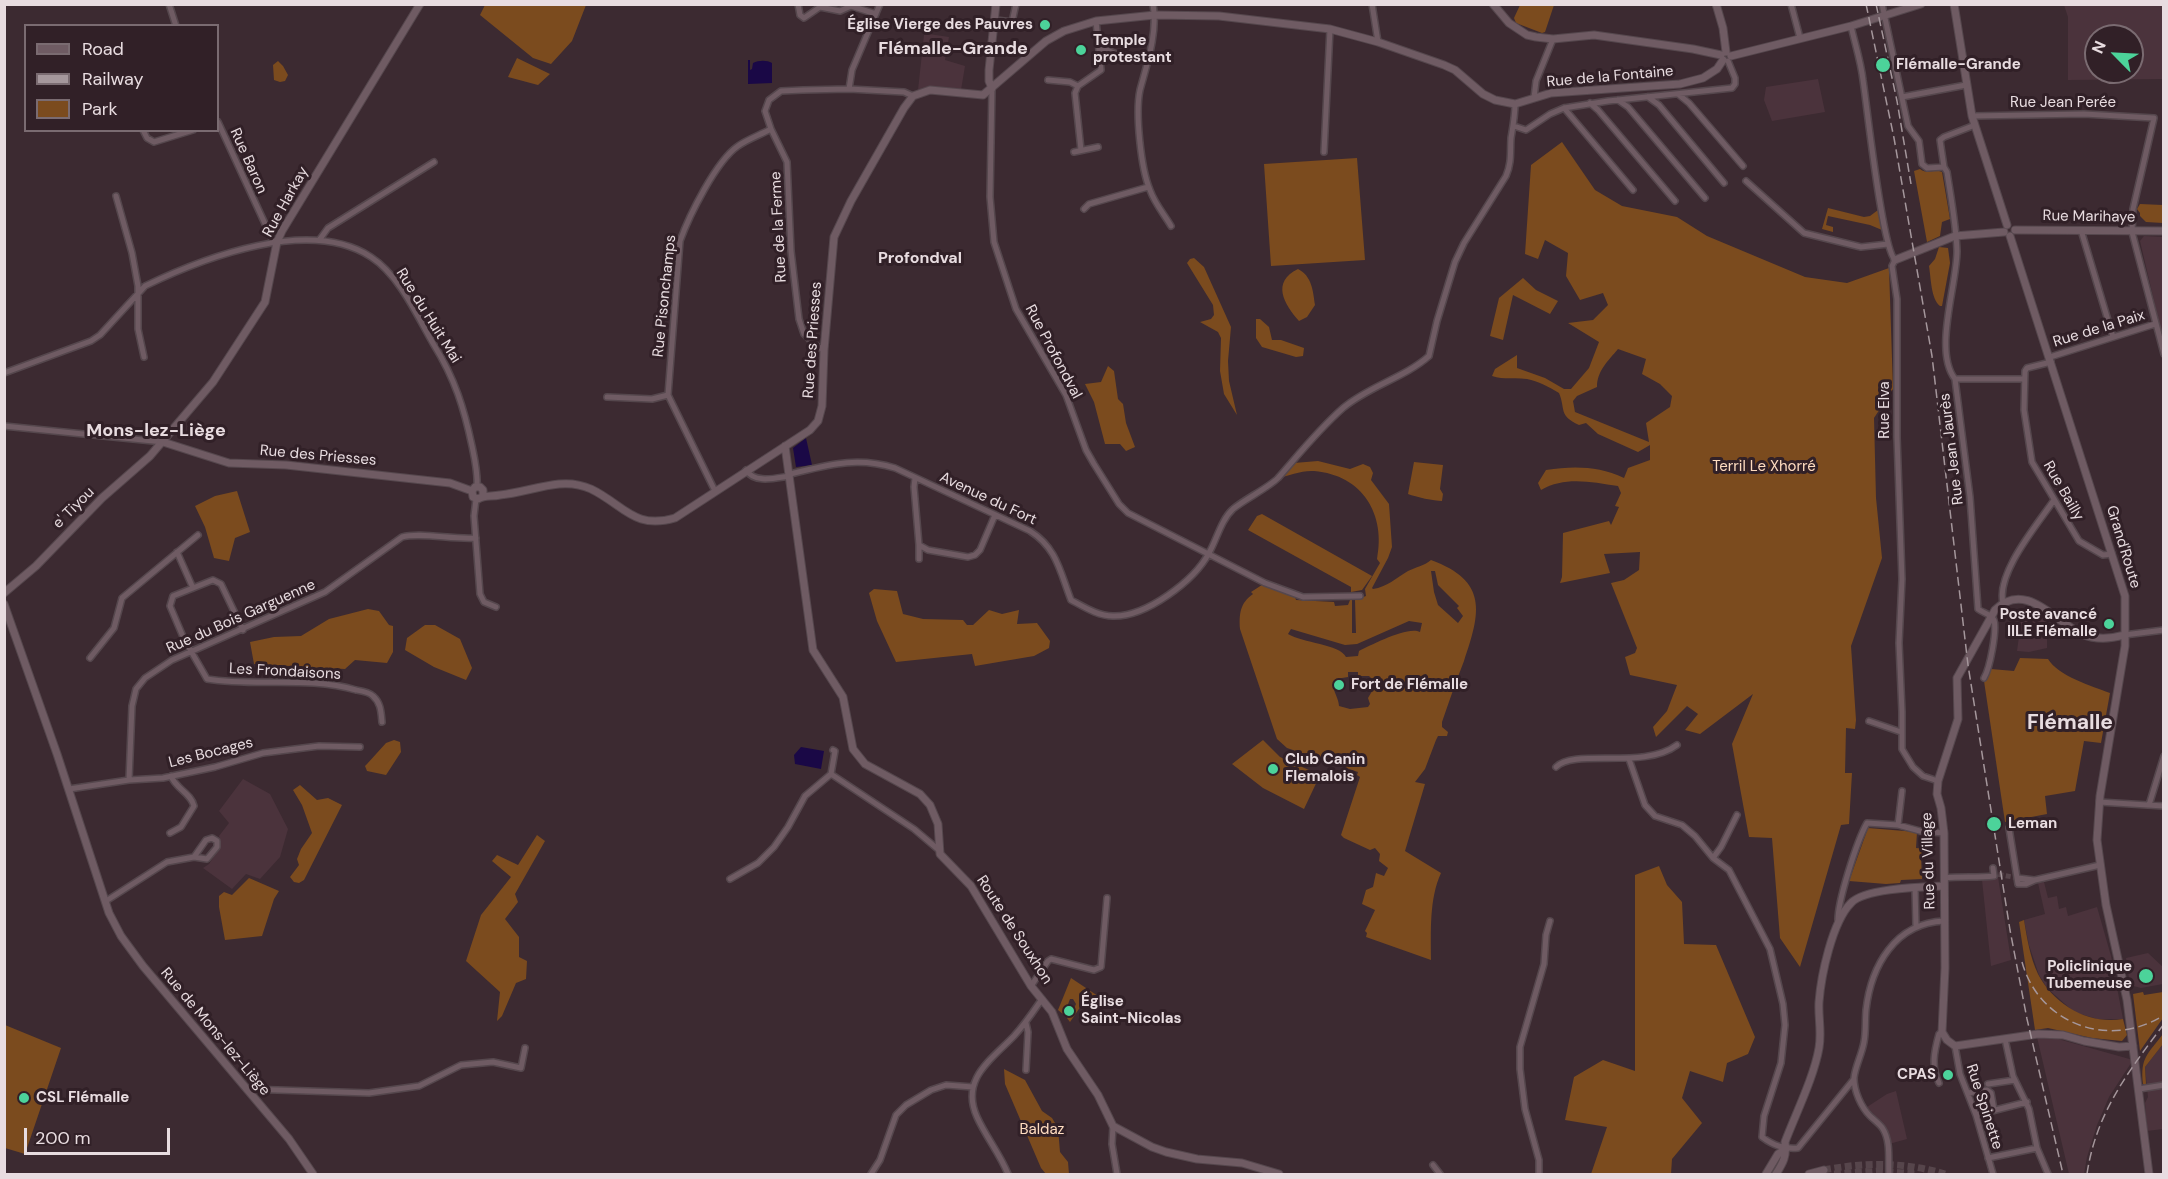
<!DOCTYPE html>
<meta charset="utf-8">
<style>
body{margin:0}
#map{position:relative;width:2168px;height:1179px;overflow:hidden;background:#3c2a31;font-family:"DM Sans",sans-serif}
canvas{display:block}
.frame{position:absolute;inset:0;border:6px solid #e8dce0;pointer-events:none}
.legend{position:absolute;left:24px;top:24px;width:195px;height:108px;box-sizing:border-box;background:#312027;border:2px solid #7a6b71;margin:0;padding:8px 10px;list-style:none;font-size:18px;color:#e8dce0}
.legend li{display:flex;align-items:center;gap:12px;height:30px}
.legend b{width:30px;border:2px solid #7a6b71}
.north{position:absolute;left:2084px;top:24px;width:60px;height:60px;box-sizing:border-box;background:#312027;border:2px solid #7a6b71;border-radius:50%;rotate:294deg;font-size:16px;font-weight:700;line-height:24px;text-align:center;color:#e8dce0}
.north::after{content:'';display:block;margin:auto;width:21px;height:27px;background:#4cd39a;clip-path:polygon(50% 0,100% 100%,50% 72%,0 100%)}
.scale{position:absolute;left:24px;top:1128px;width:146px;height:27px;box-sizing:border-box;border:3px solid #e8dce0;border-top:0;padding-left:8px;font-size:18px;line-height:21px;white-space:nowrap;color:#e8dce0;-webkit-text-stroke:4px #312027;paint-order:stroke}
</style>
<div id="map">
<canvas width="2168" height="1179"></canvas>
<div class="frame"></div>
<ul class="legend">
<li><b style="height:8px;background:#6f5b63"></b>Road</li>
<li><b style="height:8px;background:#a5979c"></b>Railway</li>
<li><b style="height:16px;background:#7b4b1e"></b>Park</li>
</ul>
<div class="north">N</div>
<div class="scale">200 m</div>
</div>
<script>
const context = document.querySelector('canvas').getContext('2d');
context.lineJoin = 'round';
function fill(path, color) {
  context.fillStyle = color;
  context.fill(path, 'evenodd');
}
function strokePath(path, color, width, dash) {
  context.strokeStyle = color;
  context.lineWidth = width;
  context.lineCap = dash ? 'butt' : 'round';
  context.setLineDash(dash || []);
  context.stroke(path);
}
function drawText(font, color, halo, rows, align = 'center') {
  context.font = font + ' "DM Sans",sans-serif';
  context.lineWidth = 6;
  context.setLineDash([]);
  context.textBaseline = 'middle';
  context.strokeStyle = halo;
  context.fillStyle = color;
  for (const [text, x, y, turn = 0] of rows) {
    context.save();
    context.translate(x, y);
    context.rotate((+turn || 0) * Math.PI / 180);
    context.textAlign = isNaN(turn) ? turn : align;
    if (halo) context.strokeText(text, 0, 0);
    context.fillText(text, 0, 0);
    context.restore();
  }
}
fill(new Path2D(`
 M2064,5H2163V79L2068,80V17ZM2096,36H2132V72H2096Z
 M929,34L949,37L945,60L965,66L961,90L932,87L918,90L924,35Z
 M1818,79L1825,112L1772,121L1764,100L1766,87Z
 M2144,236L2163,237V339L2140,241Z
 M2022,614L2047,618V648L2029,652L2017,651Z
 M243,779L270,794L288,829L280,857L260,879L246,874L232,889L203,868L209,864L218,850L221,843L219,836L229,823L219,811Z
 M1998,877L2011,960L1991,966L1982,880Z
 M2044,882L2048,898L2057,896L2059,909L2066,907L2068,916L2097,907L2111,956L2123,1019H2097L2074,1012L2047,988L2039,975L2029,945L2024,920L2045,914L2038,883Z
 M2148,953L2163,967V984L2141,988L2130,985L2126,958Z
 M2037,1037H2051L2133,1060L2109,1097L2097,1125L2087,1157L2084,1174H2069Z
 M2163,1044V1129L2147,1131L2145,1103L2148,1097L2145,1067Z
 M1896,1091L1907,1139L1889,1144L1884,1126L1867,1107L1887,1094Z`), '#4b333c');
fill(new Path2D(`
 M485,5V4L586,5L572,41L551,64L533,58L480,15Z
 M1520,5H1554L1545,32L1542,33L1516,23L1514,18Z
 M517,58L550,74L538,85L508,77Z
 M278,61L283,66L288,75L285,81L280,82L274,80L273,65Z
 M1562,142L1595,190L1622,206L1677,217L1707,236L1805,277L1847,283L1889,268L1893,389L1874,418L1876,498L1882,558L1851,646L1856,720L1855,729L1846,728L1845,773H1852L1849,824L1841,825L1800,967L1780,938L1772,838L1749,837L1732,744L1753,694L1700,734L1685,730L1698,714L1687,706L1656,737L1653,727L1667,711L1677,685L1630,675L1625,657L1635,653L1637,648L1611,583L1624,580L1639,570L1640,552L1604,554L1610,573L1560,583L1562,577L1563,533L1609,521L1611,525L1619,507L1615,506L1621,493L1618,486C1591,482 1565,476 1541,490L1538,483L1546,470C1574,466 1598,466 1624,478L1628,468L1650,460V445L1638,452L1598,434L1586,423L1579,425C1558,415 1566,410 1559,393C1549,387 1538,381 1527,379C1515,377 1504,380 1492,376L1495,369L1517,355V368L1545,378L1564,389H1571L1589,368L1599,342L1568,323L1593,320L1608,305L1603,293L1580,300L1566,276L1568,253L1545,240L1538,259L1525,254L1531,165ZM1618,349L1646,359L1642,374L1660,384L1672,396L1670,407L1646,423L1649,442L1575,412L1573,401L1577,396L1597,387C1597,371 1608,361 1618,349Z
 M1357,158L1365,260L1271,266L1264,164Z
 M1920,169C1927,175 1934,168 1942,172L1950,219L1942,222L1940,236L1927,242L1914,171Z
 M2140,204L2163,205V223L2146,222L2140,216V213L2137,209Z
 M1828,208L1864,217L1870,216L1878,210L1882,230L1870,225L1828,216L1826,225L1833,227V232L1822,229Z
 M1939,247L1948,248L1950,263L1942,306H1940C1931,299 1931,278 1929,266L1935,259Z
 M1194,258L1204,267L1231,327L1228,361L1229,381L1237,415L1224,394L1220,371L1221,338L1218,332L1200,322L1211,319L1214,315L1213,305L1187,263L1190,259Z
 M1298,269C1312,276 1313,291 1315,305L1307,317L1299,321C1284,304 1271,282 1298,269Z
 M1523,278L1536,290L1558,301L1550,314L1513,295L1503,340L1490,336L1499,298Z
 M1256,319H1260L1269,327L1272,340H1281L1304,348L1303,356L1296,357L1262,347L1256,338Z
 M1108,366L1114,371L1118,399L1123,404L1126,423L1135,447L1126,451L1120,444H1105L1094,402L1085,384L1101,382Z
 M1318,461L1350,469L1363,464L1370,467L1373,473L1371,480L1389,504L1392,547L1388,558L1372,588L1373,589C1387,587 1396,578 1408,571C1416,567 1424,566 1431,560C1488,581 1481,612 1464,661C1456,681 1449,702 1442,722V727L1448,732L1447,736H1438L1436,740L1425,769L1415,782L1425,784L1405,851L1441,873C1429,899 1431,932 1431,960L1366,937L1367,933L1365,931L1375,910L1362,904L1366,890L1373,887L1376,873L1384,876L1388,868L1379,861L1380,854L1375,848L1370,850L1344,838L1341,835L1360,777L1357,775L1358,772L1287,748L1277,739L1240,629C1239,614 1240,603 1253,594L1251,592L1265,583L1294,595L1352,596V633H1356L1355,600L1366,596L1365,589L1380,563L1377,559C1386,515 1363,475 1314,471C1302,470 1289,476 1277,478L1294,463ZM1431,571H1435L1438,585L1459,606L1457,608L1463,616L1458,623L1438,605L1434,592ZM1295,597L1347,599L1350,600L1348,605L1335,606L1334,602L1296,600ZM1409,621L1422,623L1420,632C1407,626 1372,645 1359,651L1358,656L1346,657C1340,644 1302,643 1288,634L1291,629L1345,645L1357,644ZM1348,672H1358V676H1369L1373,680L1375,686L1368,698L1370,704L1368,707L1350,709L1339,706C1339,697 1329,687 1336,679L1348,677Z
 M1414,462L1443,465L1440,489L1443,494L1442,501C1434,501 1416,497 1408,494Z
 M237,491L250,532L235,538L229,561L214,558L205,527L195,506L215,496Z
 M1262,514L1372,576L1362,590L1351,592V587L1248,530L1257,516Z
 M874,589L897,591L903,614L923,619L963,620L967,625H973L989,610L1002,614L1019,610L1017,624L1037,623L1050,641L1049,648L1034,656L975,666L972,654L896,662L877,621L869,593Z
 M368,609L379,611L389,625L393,626V652L387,663L355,660L345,669L254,664L250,642L274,637L301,636L329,619Z
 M425,625H435L460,639L472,668L466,680L434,667L405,650L407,638Z
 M2020,658L2048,659C2058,676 2092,686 2110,693L2101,743L2084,741L2075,791L2045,796L2047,814L2005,822L1984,681L1991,669L2014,671Z
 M394,740L400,742L401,752L388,772L386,775L367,771L365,766L367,764L386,743Z
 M1263,740L1280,757L1320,775L1304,809L1263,788L1232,764Z
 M300,785L317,800L328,798L342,805L304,880L299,883L294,882L290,877L299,865L297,859L301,849L312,833L302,805L293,790Z
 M1868,828L1917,832L1916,848L1928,849L1921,856L1922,879L1901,880L1900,883L1886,884L1849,881Z
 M537,835L545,841L515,894L518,902L505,919L519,937V957L527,961L526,979L516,983L502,1016L497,1021L500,992L466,961L481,915L511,877L492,861L497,855L518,865Z
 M1659,866L1667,885L1682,902L1684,944L1716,945L1755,1037L1748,1054L1727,1063L1723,1082L1690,1071L1682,1098L1702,1123L1672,1159L1671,1174H1591L1607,1127L1565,1120L1574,1077L1603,1060L1635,1071V875Z
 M249,878L279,891L274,899L262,936L225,940L219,907V896L224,892L232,895Z
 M2024,920C2027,938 2030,957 2038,974C2054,1005 2089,1025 2123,1019L2127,1035L2122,1041L2092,1038L2048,1028L2035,1030L2019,922Z
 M1071,978L1098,996L1091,1006H1081L1070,1022L1067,1018L1068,1015H1071L1076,1004L1073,999H1070L1064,1015L1058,1010Z
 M2143,992L2144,995L2163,992V1018L2140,1051L2133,994Z
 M5,1025L61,1048L25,1154L5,1148Z
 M2163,1034V1044L2145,1067L2146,1084H2143C2140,1057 2148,1054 2163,1034Z
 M1004,1069L1025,1080L1042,1111L1052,1118L1058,1128L1060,1152L1068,1162L1069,1174H1046L1041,1168L1005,1084Z`), '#7b4b1e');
fill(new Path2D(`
 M748,60H750V70L752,69L753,63C759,60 767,60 772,63V83L748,84Z
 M806,438L812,465L796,467L793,448Z
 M801,747L824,751L821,769L795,764L794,755Z`), '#1a0846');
strokePath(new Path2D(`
 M1991,873L2018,878`), '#56454b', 5, [5, 2.5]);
strokePath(new Path2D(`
 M1824,1170C1865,1162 1905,1162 1945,1174
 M1834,1174L1878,1171L1916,1174`), '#56454b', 7, [7, 3.5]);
const street = new Path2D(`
 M169,4L176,26
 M798,4L800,15L804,18L820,7L840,11L851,6L876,14
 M1153,4C1158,32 1147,64 1140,90C1135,113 1141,169 1150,190C1155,204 1164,214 1171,226
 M1372,4L1378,42
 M1791,4L1800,38
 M1882,4L1908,126L1919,141L1922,164L1927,168L1944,167L1947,172C1951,198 1956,224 1957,251C1957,285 1933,351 1955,379L1970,497L1978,609C1983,613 1991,614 1994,620C1997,631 1990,668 1984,678
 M996,20L1012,22L1016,4
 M1851,26C1855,44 1861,62 1863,80C1867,106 1882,248 1895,260L1892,266L1897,299V437L1902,579L1899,643L1902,712V749L1913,767L1923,776L1938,781
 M1100,50H1107L1126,58
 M1048,80L1070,82L1078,86
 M992,88L990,197L994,242L1016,309L1066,395L1086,450L1094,464L1119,504L1128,513L1265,583L1303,597L1360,596
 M849,89L852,70L880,4
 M1678,94L1689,103L1743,166
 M1648,97L1659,105L1724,183
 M1902,97L1966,85
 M1534,98L1536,81L1553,39
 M1618,100L1628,107L1705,198
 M1590,103L1598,110L1675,201
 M1564,108L1633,190
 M1972,116L2084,114L2154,118L2133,209L2132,232L2164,354
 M218,122L273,241
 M1514,126L1526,130L1550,114L1564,108L1608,101L1732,88L1735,84V78L1728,61
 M143,130L147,138L154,142L193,130
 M1081,150L1075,93L1078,86L1101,70L1096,21
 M1074,152L1098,147
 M1324,152L1330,29
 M1944,167L1940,140L1944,137L1975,125
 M1746,181L1804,233L1861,247L1888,244
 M116,196L132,253L138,286V329L144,357
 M1084,209L1089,204L1148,187
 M2081,230L2113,337
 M320,239L328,228L434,162
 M824,350L815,345L804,334L799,319L791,251L787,162L771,129L765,111L769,100L781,91L803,90L849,89L904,92L913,96
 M2050,357L2155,324
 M2051,362L2027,368L2025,371L2024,410L2032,462L2079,541L2103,555L2112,554
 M4,373L91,341L100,335L145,286C205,257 310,217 371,257C400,276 417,316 434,345C455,379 464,408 472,446C475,460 478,473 477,487
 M1955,379H2024
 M607,397L652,399L668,395
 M4,426L163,442
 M746,470C755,484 775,478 790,476
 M790,474C828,465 856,456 895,468L1030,531C1057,548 1060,572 1071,600C1084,607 1098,616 1113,616C1146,617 1194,581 1209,553C1217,539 1221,520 1233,509C1245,499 1268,488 1278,478C1299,454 1319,429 1343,408C1369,386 1404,378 1429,356L1437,321L1455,262L1464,243L1506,176C1512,162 1510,152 1511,138C1513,126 1515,116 1515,104
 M915,478L914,487L919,545L928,550L968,557L975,555L980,550L995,515
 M715,491L668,395L680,241C689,216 716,161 738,146C748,139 760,135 771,129
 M476,499L474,516L480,594L484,602L496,607
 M919,545V559
 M177,552L193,588
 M2003,603C1996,573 2037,525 2054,500
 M243,630L221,584L213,580L173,596L170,606L184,639L207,679C256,687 307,676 356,690C362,691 369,692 373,696C381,703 381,712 382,722
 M2124,635L2164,630
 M90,658L114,628L122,598L198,535
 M1869,721L1901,732
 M1629,759L1645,805L1655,816L1682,825L1695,836L1713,858L1729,870L1770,949L1783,1004L1785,1025L1781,1063L1764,1116L1762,1137C1774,1146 1784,1149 1798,1148L1854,1079
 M1556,767C1575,748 1644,770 1677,745
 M831,774L835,751L833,750
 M129,780L132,706L136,689L145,678L172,660L325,592L402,537C421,532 454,540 476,538
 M69,789L129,780L163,778L215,767L263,753L319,746L360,747
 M2099,802L2164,806
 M2149,805L2164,756
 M1898,825L1902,791
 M2009,828L2018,884H2026L2035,880L2100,865
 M170,833L181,827L194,806C191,793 176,789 171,776
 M1713,858L1721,847L1737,815
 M1944,878C1962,876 1976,878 1994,876L1993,868
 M2018,878L2034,880
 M730,879L758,863L774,847L788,827L805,796L831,774L914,829L940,851
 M1915,887L1916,926
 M106,901L167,862L194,857L207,859L217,847V841L212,838L206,840L194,857
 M1838,922C1837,902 1857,841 1867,823L1898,825L1920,831L1944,833
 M1031,986L1048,961L1051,959L1094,970L1101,967L1107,898
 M1026,1023L1028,1032L1026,1070
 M2005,1039L2013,1076L2029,1109L2037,1148L2048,1174
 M1955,1046L1960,1074L1976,1115L1993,1174
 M1939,1083C1931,1067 1934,1052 1939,1034L1942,1032
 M1988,1084L2015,1080
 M247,1089L369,1093L419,1086L461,1065L493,1062L521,1068L525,1048
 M2139,1089L2164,1085
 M1968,1093L1987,1090L1991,1093L1994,1110
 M1976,1115L2027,1102
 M1113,1126L1112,1144L1117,1174
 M1988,1158L2037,1148
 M1433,1165L1440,1174
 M871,1174L880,1160L896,1115L906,1105L931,1090L946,1085L973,1087
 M1008,1174C1000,1154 986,1137 977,1117C960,1079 991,1060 1014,1036C1025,1024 1033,1012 1042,999
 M1539,1174V1160L1525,1109L1520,1069V1047L1544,964L1546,935L1550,921
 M1889,1174C1888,1160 1891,1142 1883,1129C1880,1124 1874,1120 1870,1116C1861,1107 1854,1091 1854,1078C1855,1067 1862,1054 1864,1042C1866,1032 1865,1021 1866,1010C1871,966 1895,923 1944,921`);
const secondary = new Path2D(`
 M1493,4L1509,23L1527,35L1536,37L1553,39L1594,35L1693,49L1721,55
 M1716,4L1723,28L1726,52
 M1954,4L1972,116L2007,225
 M1731,56L1851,26L1921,4
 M992,88L989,81V70L996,4
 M2015,230L2164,231
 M2010,236L2125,596V646L2100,796L2097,840L2106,905L2127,1000L2149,1174
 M1895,260L1955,236L2004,232
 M163,442L229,463L286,465L450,483L472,491
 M785,446L813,650L843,697L853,749L865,764L920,794L930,805L938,824L940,854L971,886L1031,986L1052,1012L1067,1049L1098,1095L1113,1126L1152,1147L1166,1152L1197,1159L1242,1163L1279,1174
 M472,491L473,497L478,499C485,495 491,497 500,495C520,493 539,486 559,484C569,483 582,485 591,489C624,505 634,530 675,518L810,430L818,421L822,406L824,350L834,237L851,201L904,108L913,96L930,90L983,95L1046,41L1064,31L1096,21L1155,15L1219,16L1330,29L1378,42L1444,65L1455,70L1483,94L1495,100L1515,104L1551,93L1680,84L1703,78L1717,69L1723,60
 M472,491L475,487H480L483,490V495
 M4,593L36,566L102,498L150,456L213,382L265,302L277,242L282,231L420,4
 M4,604L57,754L109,913L121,936L143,966L289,1139L313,1174
 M2124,635C2110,639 2096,640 2082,634C2056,623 2026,579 1995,610L1957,678L1958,719L1938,781L1937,794L1941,808L1944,833L1945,968L1942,1032L1947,1040L1955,1046L2038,1034L2063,1035L2084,1041L2119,1047L2133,1046
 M1766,1174L1778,1154L1786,1149
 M1776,1174C1783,1163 1787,1156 1785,1142C1796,1113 1814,1077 1819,1048C1822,1032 1818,1017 1819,1002C1821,976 1832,922 1851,903C1865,888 1923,887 1944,886
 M1809,1174L1824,1170`);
strokePath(street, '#55474d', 8);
strokePath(secondary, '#55474d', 9);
strokePath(street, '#6f5b63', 5);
strokePath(secondary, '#6f5b63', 7);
strokePath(new Path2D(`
 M1866,4L1894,138L1932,356L1968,665L2010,930L2027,1019L2063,1174
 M1876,4L1897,101L1911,184
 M2022,962C2039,1024 2110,1050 2164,1015
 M2087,1174C2096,1113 2128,1072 2164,1024`), '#a5979c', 1.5, [9, 4.5]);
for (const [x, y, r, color] of [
 [1045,25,6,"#4cd39a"],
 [1081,50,6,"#4cd39a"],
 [1883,65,8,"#4cd39a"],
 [2109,624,6,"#4cd39a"],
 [1339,685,6,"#4cd39a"],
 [1273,769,6,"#4cd39a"],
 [1994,824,8,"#4cd39a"],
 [2146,976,8,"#4cd39a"],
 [1069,1011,6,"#4cd39a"],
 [1948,1075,6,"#4cd39a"],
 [24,1098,6,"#4cd39a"]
]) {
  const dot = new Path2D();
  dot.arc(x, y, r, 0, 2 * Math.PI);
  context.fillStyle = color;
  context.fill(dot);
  strokePath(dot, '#312027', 2);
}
drawText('bold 15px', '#e8dce0', '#312027', [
 ["Église Vierge des Pauvres",1033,25,"right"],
 ["Temple",1093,41],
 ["protestant",1093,58],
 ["Flémalle-Grande",1896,65],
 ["Poste avancé",2097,615,"right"],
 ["IILE Flémalle",2097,632,"right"],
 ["Fort de Flémalle",1351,685],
 ["Club Canin",1285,760],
 ["Flemalois",1285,777],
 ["Leman",2008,824],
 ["Policlinique",2132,967,"right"],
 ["Tubemeuse",2132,984,"right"],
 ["Église",1081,1002],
 ["Saint-Nicolas",1081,1019],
 ["CPAS",1936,1075,"right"],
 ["CSL Flémalle",36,1098]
], 'left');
drawText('15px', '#e8dce0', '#312027', [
 ["Rue de la Fontaine",1610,77,-5],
 ["Rue Jean Perée",2063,103],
 ["Rue Baron",248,161,66],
 ["Rue Harkay",286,202,-61],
 ["Rue Marihaye",2089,217,1],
 ["Rue de la Ferme",779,227,-93],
 ["Rue Pisonchamps",665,296,-84],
 ["Rue du Huit Mai",428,316,58],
 ["Rue de la Paix",2099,329,-17],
 ["Rue des Priesses",813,340,-86],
 ["Rue Profondval",1053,352,62],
 ["Rue Elva",1885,410,-90],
 ["Rue Jean Jaurès",1952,449,-97],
 ["Rue des Priesses",318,456,5],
 ["Rue Bailly",2063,491,60],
 ["Avenue du Fort",988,499,25],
 ["e' Tiyou",74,508,-45],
 ["Grand'Route",2123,547,73],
 ["Rue du Bois Garguenne",241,617,-24],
 ["Les Frondaisons",285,672,3],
 ["Les Bocages",211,753,-14],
 ["Rue du Village",1929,861,-92],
 ["Route de Souxhon",1014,930,57],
 ["Rue de Mons-lez-Liège",215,1032,50],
 ["Rue Spinette",1984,1107,72]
]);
drawText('15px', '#ffdcc0', '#312027', [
 ["Terril Le Xhorré",1764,467],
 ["Baldaz",1042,1130]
]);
drawText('bold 16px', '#e8dce0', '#312027', [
 ["Profondval",920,259]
]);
drawText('bold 18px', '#e8dce0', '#312027', [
 ["Flémalle-Grande",953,49],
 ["Mons-lez-Liège",156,431]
]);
drawText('bold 21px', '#e8dce0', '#312027', [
 ["Flémalle",2070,723]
]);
</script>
